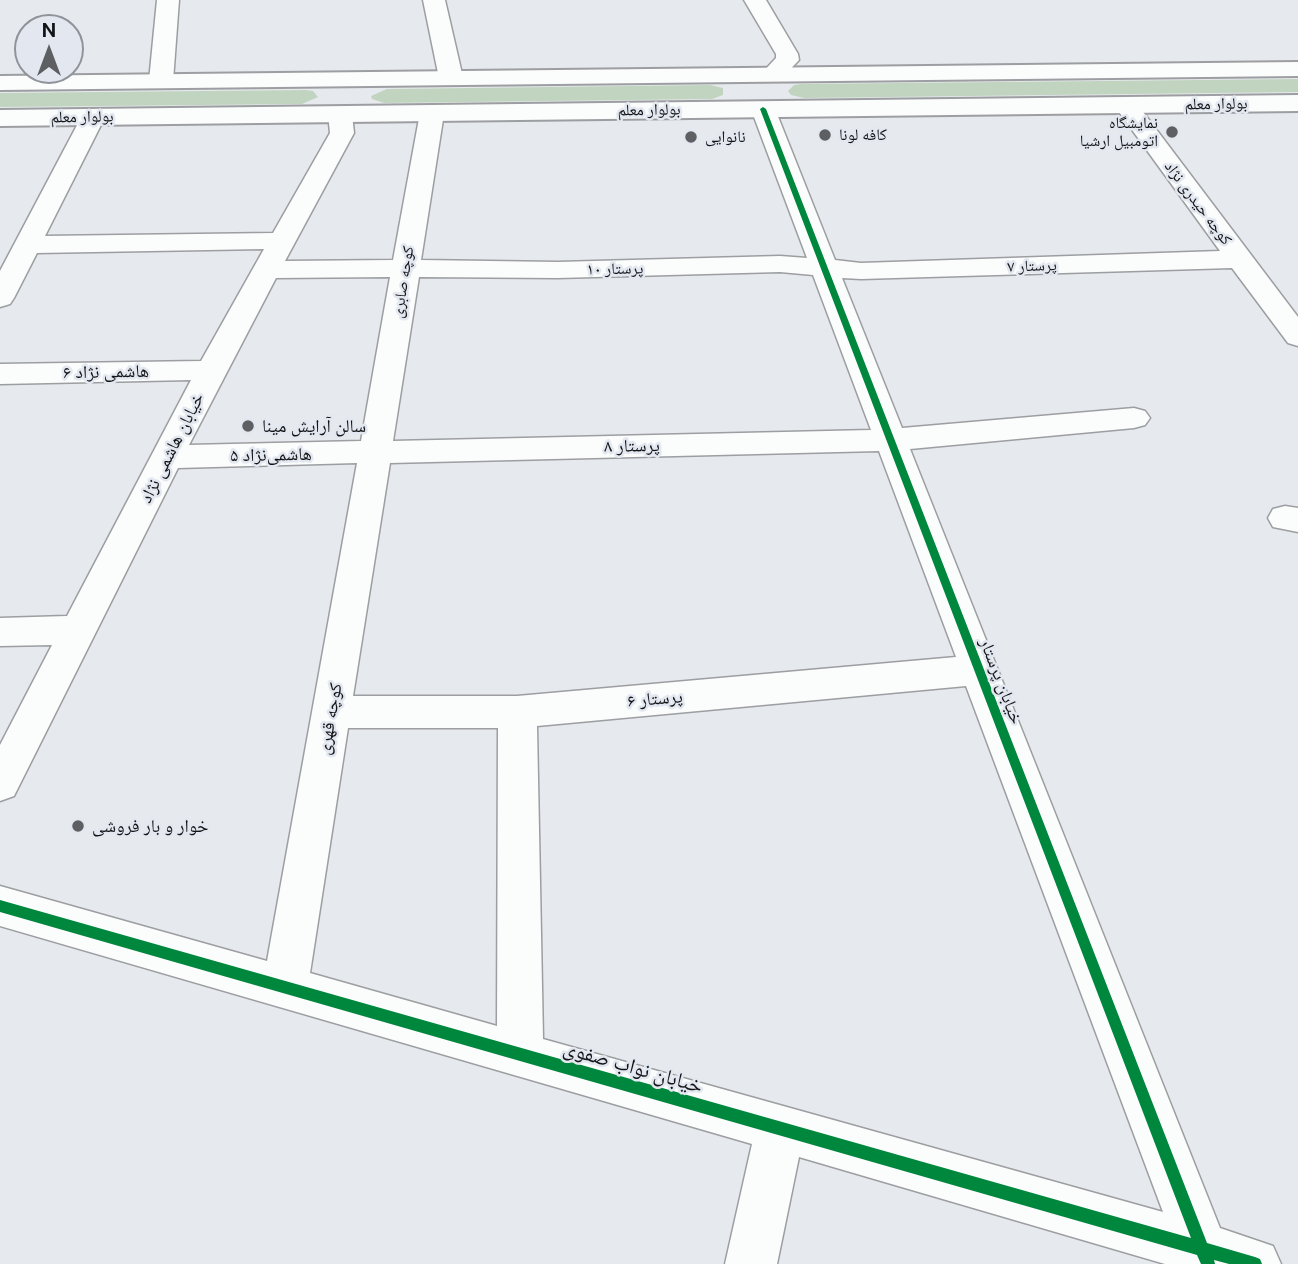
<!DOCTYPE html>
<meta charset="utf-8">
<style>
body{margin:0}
#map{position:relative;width:1298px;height:1264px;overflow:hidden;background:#e6e9ed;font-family:"Public Sans",sans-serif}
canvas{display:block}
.north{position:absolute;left:14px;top:14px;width:70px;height:70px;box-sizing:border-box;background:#e3e8f0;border:2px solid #909399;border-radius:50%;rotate:0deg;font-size:19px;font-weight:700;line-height:28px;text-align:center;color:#131417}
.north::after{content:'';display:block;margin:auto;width:24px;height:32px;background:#5d5f62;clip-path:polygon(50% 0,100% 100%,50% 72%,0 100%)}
</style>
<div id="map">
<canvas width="1298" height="1264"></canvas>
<div class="north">N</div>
</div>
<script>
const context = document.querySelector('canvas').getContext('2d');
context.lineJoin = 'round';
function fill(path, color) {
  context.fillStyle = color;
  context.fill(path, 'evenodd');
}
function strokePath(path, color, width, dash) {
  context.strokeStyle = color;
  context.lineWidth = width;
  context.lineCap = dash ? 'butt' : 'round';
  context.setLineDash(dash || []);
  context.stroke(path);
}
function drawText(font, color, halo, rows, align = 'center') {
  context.font = font + ' "Public Sans","Noto Naskh Arabic",sans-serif';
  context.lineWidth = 5;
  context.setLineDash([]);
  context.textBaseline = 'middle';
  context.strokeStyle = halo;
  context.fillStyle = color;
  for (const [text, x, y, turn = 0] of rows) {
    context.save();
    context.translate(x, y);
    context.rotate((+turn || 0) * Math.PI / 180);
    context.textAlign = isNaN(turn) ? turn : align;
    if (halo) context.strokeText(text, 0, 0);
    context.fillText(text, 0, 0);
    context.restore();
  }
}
fill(new Path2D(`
 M1298,79V92L804,98L791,95L788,91L794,85L801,84Z
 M710,85L723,88V95L712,99L384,103L372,99L371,96L387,89Z
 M306,90L313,91L318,97L302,104L0,107V93Z`), '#c1d4c0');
const minor = new Path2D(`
 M157,0H179L173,81L169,86H153L149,81Z
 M423,0H445L463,78L459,83H443L439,78Z
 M744,0H766L798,54L799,60L781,79H765L761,74L776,58V54Z
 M1126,98L1134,100L1298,317V346L1288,343L1232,268L861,279L842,278L902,428L1134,408L1145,411L1150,418L1145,425L1134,428L910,449L1220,1228L1273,1246L1281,1264H1165L799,1157L777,1264H725L752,1144L0,926V886L267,961L357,463L178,468L14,796L0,801V745L52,645L0,646V618L67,616L191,380L0,384V364L201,361L264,249L37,253L14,298L10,304L0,307V271L84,112L93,110L102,112L105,117L45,236L273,233L330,133L328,114L331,109L340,107L349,109L352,114L354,133L285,261L393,260L420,113L423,108L432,106L441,108L444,113L421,260L558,262L780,256L807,258L751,109L754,104L763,102L772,104L775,109L835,260L861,263L1220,251L1114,105L1118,100ZM780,272L813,275L871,430L393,441L419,277L558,278ZM390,277L361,441L189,445L276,278ZM879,451L956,657L517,696H353L390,463ZM966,686L1163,1212L543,1039L537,726ZM348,728H498L497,1026L310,973Z
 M1285,506L1298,508V532L1273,527L1268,518L1273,509Z`);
const major = new Path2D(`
 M1298,62V76L0,90V76Z
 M1298,95V111L0,126V110Z`);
strokePath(minor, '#9c9ea1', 3);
strokePath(major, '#9c9ea1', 4);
fill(minor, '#fbfcfc');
fill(major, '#fbfcfc');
fill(new Path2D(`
 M763,107L766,109L1207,1243L1255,1257L1260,1259L1262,1264H1229L1214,1260L1215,1264H1201L1197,1255L0,912V900L1191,1238L760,109Z`), '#00873e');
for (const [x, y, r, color] of [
 [1172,132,7,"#5d5f62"],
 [825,135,7,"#5d5f62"],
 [691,137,7,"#5d5f62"],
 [248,426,7,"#5d5f62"],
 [78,826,7,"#5d5f62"]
]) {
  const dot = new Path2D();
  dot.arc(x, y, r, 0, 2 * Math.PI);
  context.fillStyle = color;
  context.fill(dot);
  strokePath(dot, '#e3e8f0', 2.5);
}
drawText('16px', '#131417', '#e3e8f0', [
 ["بولوار معلم",1216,104,-1],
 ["بولوار معلم",649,110,-1],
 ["بولوار معلم",82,117,-1],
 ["کوچه حیدری نژاد",1198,203,53],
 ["پرستار ۷",1032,266,-2],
 ["پرستار ۱۰",615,269,-1],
 ["کوچه صابری",403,282,-81]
]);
drawText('16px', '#131417', '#e3e8f0', [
 ["نمایشگاه",1158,123,"right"],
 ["اتومبیل ارشیا",1158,141,"right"],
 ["کافه لونا",839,135],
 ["نانوایی",705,137]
], 'left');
drawText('18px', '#131417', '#e3e8f0', [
 ["هاشمی نژاد ۶",106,372,-1],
 ["پرستار ۸",632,446,-1],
 ["خیابان هاشمی نژاد",172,448,-63],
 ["هاشمی‌نژاد ۵",271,455,-1],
 ["خیابان پرستار",1001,681,69],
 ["پرستار ۶",655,699,-5],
 ["کوچه قهری",330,719,-80]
]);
drawText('18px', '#131417', '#e3e8f0', [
 ["سالن آرایش مینا",262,426],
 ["خوار و بار فروشی",92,826]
], 'left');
drawText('21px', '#131417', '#e3e8f0', [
 ["خیابان نواب صفوی",633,1067,16]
]);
</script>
